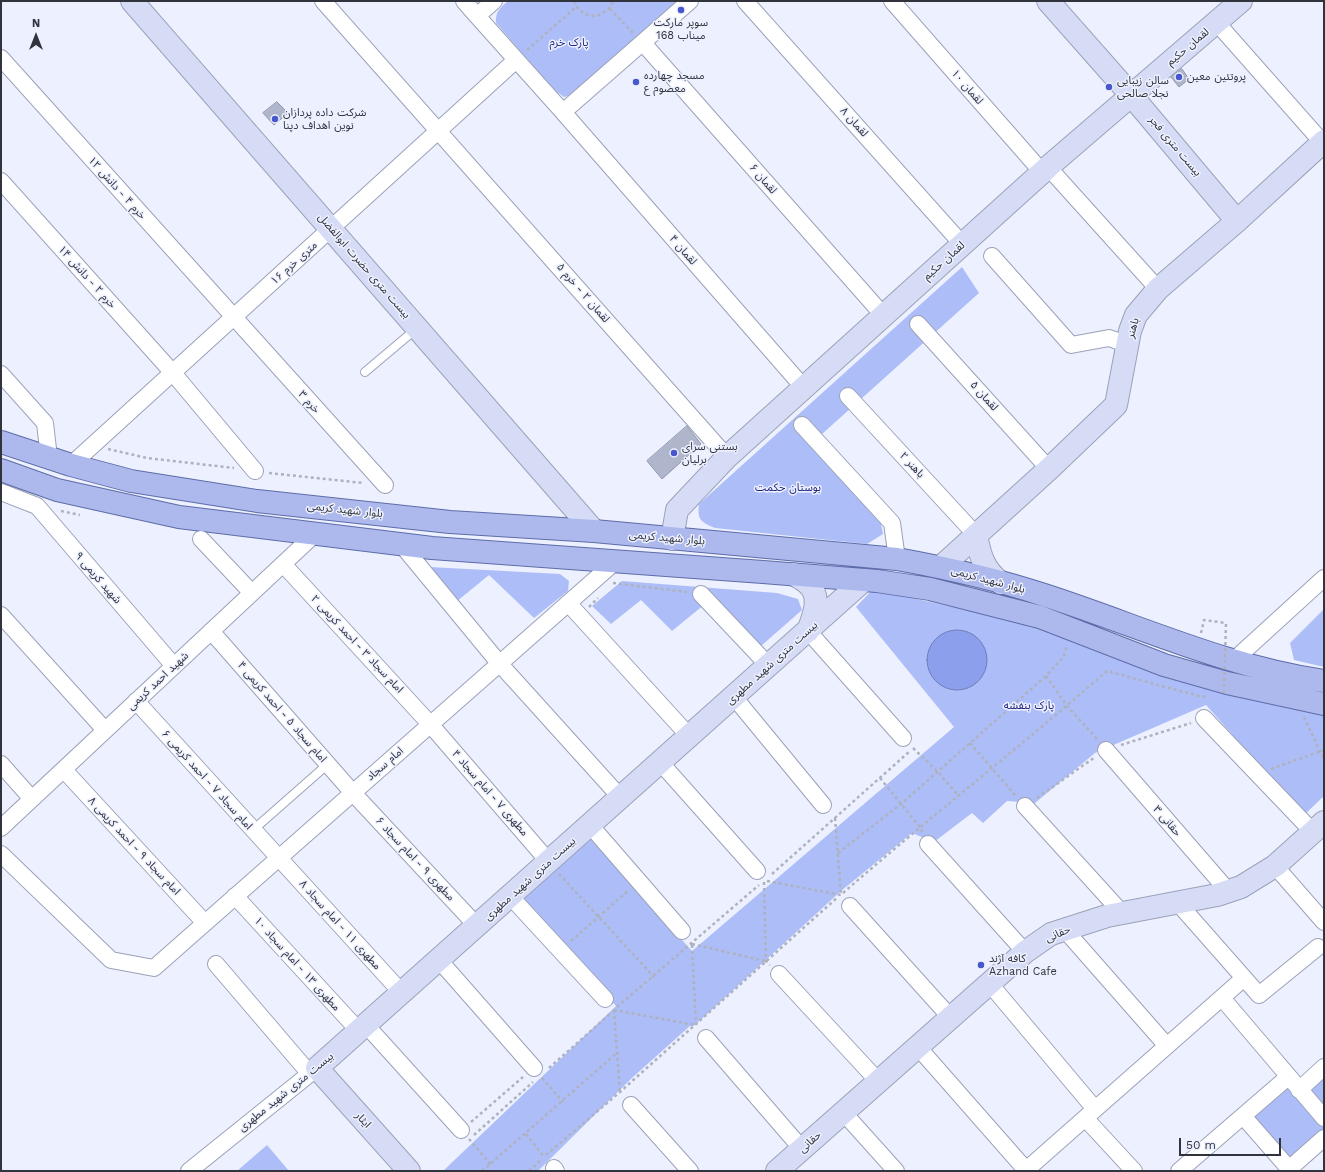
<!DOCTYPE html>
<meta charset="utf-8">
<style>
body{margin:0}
#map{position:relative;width:1325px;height:1172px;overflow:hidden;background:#edf1ff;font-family:"Work Sans",sans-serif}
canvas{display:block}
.frame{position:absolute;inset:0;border:2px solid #31343d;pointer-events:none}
.north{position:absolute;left:16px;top:16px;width:40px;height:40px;-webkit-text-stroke:3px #edf1ff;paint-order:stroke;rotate:0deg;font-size:11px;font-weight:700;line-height:16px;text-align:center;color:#31343d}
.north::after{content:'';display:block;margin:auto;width:14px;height:18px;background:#31343d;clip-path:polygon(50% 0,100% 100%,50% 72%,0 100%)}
.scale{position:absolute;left:1179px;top:1138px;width:102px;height:18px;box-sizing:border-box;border:2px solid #31343d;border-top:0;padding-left:5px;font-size:12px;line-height:14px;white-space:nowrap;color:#31343d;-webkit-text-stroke:3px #edf1ff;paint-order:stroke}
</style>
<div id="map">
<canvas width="1325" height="1172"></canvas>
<div class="frame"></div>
<div class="north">N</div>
<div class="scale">50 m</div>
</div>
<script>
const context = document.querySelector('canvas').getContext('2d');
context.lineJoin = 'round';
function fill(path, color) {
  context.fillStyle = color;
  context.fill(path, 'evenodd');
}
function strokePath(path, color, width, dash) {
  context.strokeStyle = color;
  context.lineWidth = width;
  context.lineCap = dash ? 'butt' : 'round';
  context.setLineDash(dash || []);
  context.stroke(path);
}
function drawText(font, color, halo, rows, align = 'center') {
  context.font = font + ' "Work Sans","Noto Sans Arabic",sans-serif';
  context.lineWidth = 3;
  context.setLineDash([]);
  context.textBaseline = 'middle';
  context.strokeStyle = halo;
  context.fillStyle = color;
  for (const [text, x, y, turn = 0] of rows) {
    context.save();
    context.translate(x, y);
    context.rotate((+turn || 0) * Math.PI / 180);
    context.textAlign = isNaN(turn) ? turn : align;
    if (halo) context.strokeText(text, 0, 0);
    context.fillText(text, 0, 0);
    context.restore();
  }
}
fill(new Path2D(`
 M508,1H680L571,95L564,97L553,89L496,23C495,12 500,8 508,1Z
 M962,267L979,293L812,443L880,519L883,534L867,544L715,528C701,522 697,520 699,504Z
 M430,567L560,574L569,581L568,591L534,618L489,575L456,602Z
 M622,581L777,593L798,599L802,610L753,653L705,604L672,631L641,600L611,624L592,606Z
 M873,589L1040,627L1324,714V796L1304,815L1206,705L1095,753L1035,803L1007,801L983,823L972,813L934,842L912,833L841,891L695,1025L690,1026L633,1077L538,1171H443L616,1006L520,899L589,836L692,951L954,727L856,607Z
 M1324,609V667L1294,660L1290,643Z
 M1324,1071V1131L1291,1160L1249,1114L1291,1078L1302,1091Z
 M267,1145L289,1171H237Z`), '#adbdf8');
const water = new Path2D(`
 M927 660a30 30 0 1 1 60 0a30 30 0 1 1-60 0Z`);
fill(water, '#8b9fed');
strokePath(water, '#707fb8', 1);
const building = new Path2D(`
 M1182,69L1189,79L1179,87L1171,77Z
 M277,102L288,113L274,125L263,113Z
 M687,426L701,444L662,479L647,461Z`);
fill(building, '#afb6cc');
strokePath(building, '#9096ac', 1);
const lane = new Path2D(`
 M365,372L416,329
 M253,830L328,764`);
const street = new Path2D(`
 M323,1L727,457
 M464,1L477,16
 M494,1L477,16L563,112L690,1
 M745,1L962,244
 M892,1L1042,172
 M1217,23L1322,142
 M643,43L883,315
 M1,58L385,485
 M563,112L804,388
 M1048,167L1158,289
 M1,181L173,373L255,471
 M992,256L1071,345L1109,338L1129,345
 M918,324L1049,469
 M1,374L45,423L49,458
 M848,396L976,535
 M802,425L892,523L897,559
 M71,465L516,60
 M1,492L37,506L174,666
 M201,539L252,593
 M401,544L499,663L621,798
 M283,564L430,724L549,862
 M701,594L769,666
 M568,603L690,737
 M1,615L105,730
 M211,631L353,793L477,926
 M808,631L903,738
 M1233,661L1324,578
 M734,697L823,805
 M136,701L402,993
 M1204,718L1313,832
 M1106,750L1229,892
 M660,762L757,871
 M1,764L32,799
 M64,770L205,923
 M1025,806L1122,913
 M590,825L682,931
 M1,828L315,534
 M928,844L1025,952
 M1,854L111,960L154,968L616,561
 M1275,866L1324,922
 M235,896L359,1031
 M510,896L605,999
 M1178,903L1259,995L1318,947
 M850,906L951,1018
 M1065,930L1167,1046
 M439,960L534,1068
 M216,964L310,1074
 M779,974L878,1081
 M990,984L1095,1109
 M1222,998L1324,1118
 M366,1025L461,1130
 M706,1038L802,1149
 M917,1046L1026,1170
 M1299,1090L1324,1067
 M631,1105L690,1171
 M843,1112L896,1171
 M1243,1116L1291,1171
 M1085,1118L1134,1171
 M554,1168L556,1171
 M1289,1169L1324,1138
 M189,1171L317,1068
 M1025,1171L1244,978
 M1179,1171L1288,1077`);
const secondary = new Path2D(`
 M132,1L594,531
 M1048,1L1131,95L1237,221
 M976,535C980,555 983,569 1001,583
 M672,539L677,510L727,457L1048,167L1241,1
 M941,567L1049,469L1116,405L1130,331L1136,315L1158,289L1237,221L1324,141
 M793,574C798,577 805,580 809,585C822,597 813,618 808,631
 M409,1171L317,1068L864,580
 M777,1171L1025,952L1051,934L1107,916L1217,895L1241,887L1275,866L1324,822`);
const primary = new Path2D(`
 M1,442L71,465L131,481L257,501L450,522L594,531L897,559C947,568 996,579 1044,595C1137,625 1227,667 1324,681
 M1,470L57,490L179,517L432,548L763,572L877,581L930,589L1040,617L1164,665L1227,683L1324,704`);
strokePath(lane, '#9ba2b8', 10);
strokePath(street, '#9ba2b8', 18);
strokePath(secondary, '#9ba2b8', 24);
strokePath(primary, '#5e6ca8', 24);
strokePath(new Path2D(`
 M574,1C581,21 606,20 613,1
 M610,9L633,33
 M527,50L576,7
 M108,449L147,458L234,468
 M269,473L363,483
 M61,511L80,515
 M613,583L687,592
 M589,607L598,598
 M1201,633L1204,620L1226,623
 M1046,676L1067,706L1098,740
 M1304,717L1324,760
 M970,743L1016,796
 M1121,745L1191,723
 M913,748L938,772L958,795
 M1271,769L1324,750
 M880,778L919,826L923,833
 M1037,798L1095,757
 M835,818L841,895
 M838,853L901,804L1046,676L1064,656L1067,645
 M559,874L654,977
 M772,874L910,751
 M767,881L841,895
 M764,882L766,961L770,965
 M843,893C930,817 1020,747 1107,671L1199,696L1207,697
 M571,941L629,890
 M692,944L765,961
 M692,945L696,1025
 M617,1007L759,885
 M614,1010L620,1093
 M614,1010L695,1025
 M549,1068L611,1013
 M542,1078L563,1102
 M471,1122L523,1077
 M526,1134L544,1157
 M474,1135L533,1082
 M469,1139L491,1165
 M546,1155L620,1092L838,897
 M482,1171L618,1052
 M529,1171L541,1160`), '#aeb2be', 2.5, [3, 3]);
strokePath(lane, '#fff', 8);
strokePath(street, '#fff', 16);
strokePath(secondary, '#d6dcf6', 22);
strokePath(primary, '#adb9ed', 22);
strokePath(new Path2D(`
 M1224,693L1226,623`), '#aeb2be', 2.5, [3, 3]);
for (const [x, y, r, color] of [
 [681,10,4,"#4858cc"],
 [1179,77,4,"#4858cc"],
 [636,82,4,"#4858cc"],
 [1109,87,4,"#4858cc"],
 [275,119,4,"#4858cc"],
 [674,453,4,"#4858cc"],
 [981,965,4,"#4858cc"]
]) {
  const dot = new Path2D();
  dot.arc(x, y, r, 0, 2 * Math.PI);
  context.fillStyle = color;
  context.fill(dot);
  strokePath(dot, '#edf1ff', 1.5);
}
drawText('11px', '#31343d', '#edf1ff', [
 ["سوپر مارکت",681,23,"center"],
 ["میناب 168",681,36,"center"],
 ["مسجد چهارده",644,76],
 ["معصوم ع",644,89],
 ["پروتئین معین",1187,77],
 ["سالن زیبایی",1117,81],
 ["نجلا صالحی",1117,94],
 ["شرکت داده پردازان",283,113],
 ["نوین اهداف دپنا",283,126],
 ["بستنی سرای",682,447],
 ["برلیان",682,460],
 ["کافه آژند",989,959],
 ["Azhand Cafe",989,972]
], 'left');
drawText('11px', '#1f247d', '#edf1ff', [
 ["پارک خرم",569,43],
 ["بوستان حکمت",788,488],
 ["پارک بنفشه",1029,706]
]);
drawText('11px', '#31343d', '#edf1ff', [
 ["لقمان حکیم",1188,47,-40],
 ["لقمان ۱۰",967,87,49],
 ["لقمان ۸",854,122,48],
 ["بیست متری فجر",1175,146,50],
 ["لقمان ۶",763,179,49],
 ["خرم ۴ - دانش ۱۲",117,188,48],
 ["لقمان ۴",683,250,49],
 ["لقمان حکیم",944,261,-42],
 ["۱۶ متری خرم",294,263,-42],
 ["بیست متری حضرت ابوالفضل",364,266,49],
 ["خرم ۲ - دانش ۱۴",87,277,48],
 ["لقمان ۲ - خرم ۵",583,293,49],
 ["باهنر",1133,328,-74],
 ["لقمان ۵",984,396,48],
 ["خرم ۳",309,402,48],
 ["باهنر ۲",912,465,47],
 ["بلوار شهید کریمی",345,510,6],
 ["بلوار شهید کریمی",667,538,5],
 ["شهید کریمی ۹",98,578,49],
 ["بلوار شهید کریمی",988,580,15],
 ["امام سجاد ۳ - احمد کریمی ۲",357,644,47],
 ["بیست متری شهید مطهری",772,663,-42],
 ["شهید احمد کریمی",158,681,-43],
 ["امام سجاد ۵ - احمد کریمی ۴",282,712,49],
 ["امام سجاد",385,764,-41],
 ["امام سجاد ۷ - احمد کریمی ۶",207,780,48],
 ["مطهری ۷ - امام سجاد ۴",490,793,49],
 ["حقانی ۳",1167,821,49],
 ["امام سجاد ۹ - احمد کریمی ۸",134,846,47],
 ["مطهری ۹ - امام سجاد ۶",415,859,47],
 ["بیست متری شهید مطهری",530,879,-42],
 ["مطهری ۱۱ - امام سجاد ۸",340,925,48],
 ["حقانی",1058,934,-24],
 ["مطهری ۱۳ - امام سجاد ۱۰",297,964,48],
 ["بیست متری شهید مطهری",286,1092,-39],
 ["ایثار",363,1120,48],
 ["حقانی",810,1142,-42]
]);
</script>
